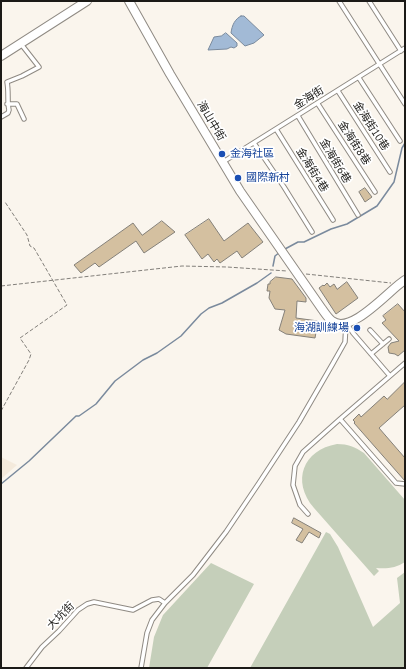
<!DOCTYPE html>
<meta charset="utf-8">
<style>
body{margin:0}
#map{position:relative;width:406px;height:669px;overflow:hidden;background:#faf5ed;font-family:"PT Sans",sans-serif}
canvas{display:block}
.frame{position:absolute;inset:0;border:2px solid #1b1a17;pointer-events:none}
</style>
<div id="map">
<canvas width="406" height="669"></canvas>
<div class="frame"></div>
</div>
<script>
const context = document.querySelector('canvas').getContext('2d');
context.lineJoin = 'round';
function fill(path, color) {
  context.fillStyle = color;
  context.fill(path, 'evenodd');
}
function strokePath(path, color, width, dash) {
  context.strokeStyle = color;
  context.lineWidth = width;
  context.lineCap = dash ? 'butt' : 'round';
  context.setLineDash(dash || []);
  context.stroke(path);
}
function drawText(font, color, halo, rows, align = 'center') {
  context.font = font + ' "PT Sans","Noto Sans TC",sans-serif';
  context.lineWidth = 3.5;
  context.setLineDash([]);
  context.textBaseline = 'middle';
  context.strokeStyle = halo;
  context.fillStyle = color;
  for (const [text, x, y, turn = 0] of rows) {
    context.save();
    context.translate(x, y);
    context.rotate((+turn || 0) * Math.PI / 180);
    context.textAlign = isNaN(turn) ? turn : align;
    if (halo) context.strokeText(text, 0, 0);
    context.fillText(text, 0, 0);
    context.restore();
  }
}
fill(new Path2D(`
 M1,457L17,465L1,479Z`), '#f4eadc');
fill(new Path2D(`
 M337,444C348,444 355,447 364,453L405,500V562C396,568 387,569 376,568L379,571L374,576L314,508C291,481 303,450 337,444Z
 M326,532L330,534L338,547L373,627L400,603L397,578L405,572V668H250Z
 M211,563L254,584L207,668H149L154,637L163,615Z`), '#c5cfba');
const water = new Path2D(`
 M241,16H244L264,35L254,43L245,46L231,33C232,25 235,19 241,16Z
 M226,33L237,43V46L234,48L231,47L227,49L208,50L214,37L221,36Z`);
fill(water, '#a2bad6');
strokePath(water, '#7a8a9d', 1);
strokePath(new Path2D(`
 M285,249L298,242H304L331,229L347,224L377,206L394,182L402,148L405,143
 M273,266L275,256L280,252
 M1,484L29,461L76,416H79L96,404L115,381L143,360L157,353L181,336L201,314L209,308L222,303L257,283L271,273`), '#7a8a9d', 1.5);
const building = new Path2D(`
 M365,188L372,197L365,202L359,192Z
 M209,219L224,241L248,223L263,242L242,258L237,251L220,263L217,259L214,262L208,254L202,259L185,235Z
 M162,221L175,232L144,253L136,241L99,267L95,263L81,273L74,265L133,223L142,235Z
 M276,277L292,279L306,298V302L297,301L296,318L318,321L315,338L286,334L279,330L285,310L275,309L269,298L270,291H267L268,284H270V282Z
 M347,282L358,298L336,314L319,288L323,285L324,286L327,283L330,287L334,284L337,289Z
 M398,304L405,312V350L398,356L395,354L389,353L388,347L391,343L399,341L382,323L386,320L383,316Z
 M405,382V405L379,428L405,458V481L354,423L355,422L353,420L359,414L361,417L384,396L387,399Z
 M294,518L321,533L319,538L309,532L302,543L296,540L303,529L292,523Z`);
fill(building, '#d4c0a0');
strokePath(building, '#848079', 1);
const service = new Path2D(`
 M339,1L405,104
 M369,1L401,51
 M359,78L400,141
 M338,91L390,172
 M7,104H17L24,119
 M318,104L375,192
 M298,116L358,215
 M1,117L8,113L9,110C7,101 9,92 7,82L22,76L39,67L21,44
 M276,129L333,220
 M254,143L284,187L312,232
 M223,162L405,48
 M347,324L353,333L390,376
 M370,330L383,344
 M371,354L389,339
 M405,363L340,419L396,483L405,484
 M308,514L300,505L293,485L295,466L303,452L340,419
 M26,668L42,647L59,631L78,610L87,604L94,602L133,610L152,600L159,599L165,603
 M141,668L147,633L152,620L165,603L193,575L226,532L259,483L299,422L332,365L345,342L346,323`);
const tertiary = new Path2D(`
 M129,1L170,74L240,191L322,309C325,313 328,318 332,321C351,336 390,289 405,280
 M1,56L87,1`);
strokePath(service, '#8f8a83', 5.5);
strokePath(tertiary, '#8f8a83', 10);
strokePath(new Path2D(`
 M306,274L391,283
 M1,286L182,266L227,267L287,271
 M1,411L29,360L31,354L20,338L67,305L34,248L30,246L27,235L5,202`), '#827f7a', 1, [4, 2]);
strokePath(service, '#fff', 3.5);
strokePath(tertiary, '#fff', 8);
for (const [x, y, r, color] of [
 [222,154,4,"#1a4fb4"],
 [238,178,4,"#1a4fb4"],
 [357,328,4,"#1a4fb4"]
]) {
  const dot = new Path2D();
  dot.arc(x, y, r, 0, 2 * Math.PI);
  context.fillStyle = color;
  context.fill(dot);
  strokePath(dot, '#fff', 1.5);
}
drawText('11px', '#1b1a17', '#fff', [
 ["金海街",309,98,-32],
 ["海山中街",211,121,59],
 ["金海街10巷",371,126,57],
 ["金海街8巷",354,143,57],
 ["金海街6巷",335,161,59],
 ["金海街4巷",312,170,58],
 ["大坑街",61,616,-45]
]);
drawText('11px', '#164399', '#fff', [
 ["金海社區",230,154],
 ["國際新村",246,178],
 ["海湖訓練場",349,328,"right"]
], 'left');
</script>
